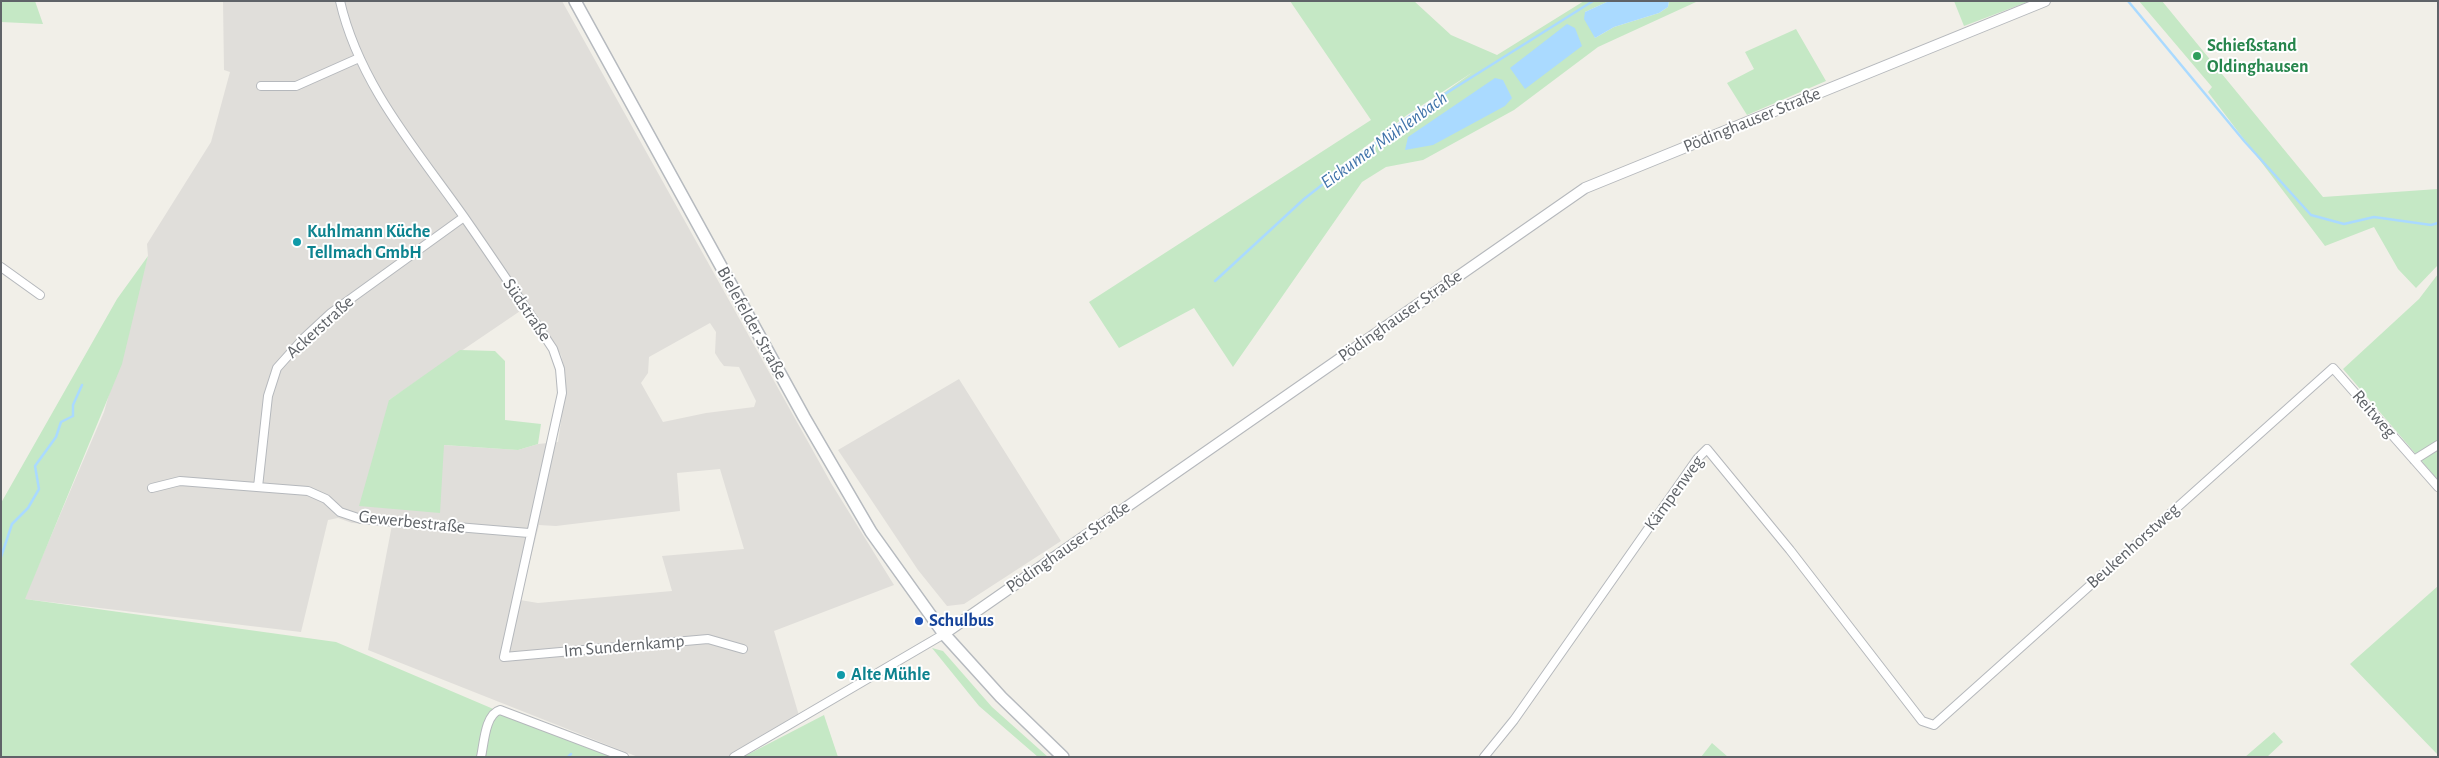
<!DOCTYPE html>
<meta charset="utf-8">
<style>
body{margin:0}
#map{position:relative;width:2439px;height:758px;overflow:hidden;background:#f1efe8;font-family:"Alegreya Sans",sans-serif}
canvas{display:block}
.frame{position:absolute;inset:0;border:2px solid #5f6368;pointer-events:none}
</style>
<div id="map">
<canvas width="2439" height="758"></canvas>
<div class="frame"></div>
</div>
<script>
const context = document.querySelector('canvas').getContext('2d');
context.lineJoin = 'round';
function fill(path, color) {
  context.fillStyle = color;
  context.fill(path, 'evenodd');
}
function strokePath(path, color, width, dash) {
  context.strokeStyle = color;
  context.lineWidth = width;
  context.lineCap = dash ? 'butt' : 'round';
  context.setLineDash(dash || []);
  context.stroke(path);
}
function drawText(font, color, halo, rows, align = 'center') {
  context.font = font + ' "Alegreya Sans",sans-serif';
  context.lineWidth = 4;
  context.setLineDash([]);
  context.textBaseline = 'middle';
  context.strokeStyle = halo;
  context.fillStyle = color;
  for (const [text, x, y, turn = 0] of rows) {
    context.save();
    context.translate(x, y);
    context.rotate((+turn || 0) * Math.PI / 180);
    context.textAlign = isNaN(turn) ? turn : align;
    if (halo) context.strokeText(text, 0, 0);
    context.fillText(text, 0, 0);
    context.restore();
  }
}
fill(new Path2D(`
 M223,1H562L831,483L894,585L774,631L800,719L729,757H638L368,650L392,525L352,523L338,518L328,520L301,632L24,599L104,412L148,256L147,244L211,142L230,72L224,70ZM529,305L561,355L565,371L566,388L558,442L538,444L518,450L443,445L389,400ZM710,323L716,332L715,353L720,361L724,366L739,367L756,401L754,407L706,413L663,422L641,383L648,373L649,357ZM720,469L744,549L662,556L672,591L538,603L520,600L539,525L556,526L680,511L677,473Z
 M959,379L1061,541L964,604L947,606L918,570L838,450Z`), '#e0deda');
fill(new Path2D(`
 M1,1H35L43,24L1,22Z
 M1290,1H1414L1451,35L1497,55L1584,1H1609L1585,12L1595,38L1614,27L1659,13L1668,7L1669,1L1696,2L1598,47L1514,110L1423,160L1386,167L1362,182L1233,367L1194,308L1119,348L1089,302L1371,120ZM1473,72L1332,172L1407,115Z
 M1954,1H2030L1964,26Z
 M2139,1H2162L2323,197L2438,189V265L2416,288L2398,269L2374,227L2325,246L2208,92L2212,87Z
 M1796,29L1826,81L1747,115L1727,83L1754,69L1745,52Z
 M148,256L122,364L25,599L336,642L491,708L617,757H1V503L117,299Z
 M2438,274V480L2343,369L2419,299Z
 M460,350L495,351L505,361V420L541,424L538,444L518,450L444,445L440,513L359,506L389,400Z
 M2438,586V754H2437L2350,664Z
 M932,648L943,651L992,707L1048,757H1038L979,706Z
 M824,715L838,757H743Z
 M2274,732L2283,742L2267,757H2245Z
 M1712,743L1728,757H1701Z`), '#c5e8c5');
fill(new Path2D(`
 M1609,1H1669L1668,7L1659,13L1614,27L1595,38L1584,19L1585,12Z
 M1567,24L1575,28L1582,46L1525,89L1510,68Z
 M1495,78L1503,80L1512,98L1505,106L1433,145L1405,150L1408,137Z`), '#aadaff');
strokePath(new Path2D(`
 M2128,1L2245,142L2311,215L2344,224L2374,217L2431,225L2438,223
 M1215,281L1304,199L1410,116L1593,1
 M1,557L12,524L28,508L39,489L35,466L56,437L61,422L73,416V405L82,385
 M568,757L571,754`), '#aadaff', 2.5);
const minor = new Path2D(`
 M340,1C359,84 416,149 464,217C494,260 524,305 553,349L560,369L562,393L504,657L708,639L743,649
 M261,86H296L359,58
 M1,267L40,295
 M2414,460L2438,445
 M258,487L268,396L277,368L303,339L331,313L464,217
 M152,488L180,481L308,491L326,499L340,512L361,519L529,533
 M481,757C484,744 485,714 500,710L624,757
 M734,757L944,634
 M1484,757L1514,720L1697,459L1707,449L1790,550L1922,721L1934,725L2333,368L2438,487`);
const tertiary = new Path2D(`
 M944,634L1585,188L2045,1`);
const secondary = new Path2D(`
 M575,1L804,417L871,532L944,634L1001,697L1063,757`);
strokePath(minor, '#b5b8bc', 10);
strokePath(tertiary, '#b5b8bc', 12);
strokePath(secondary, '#b6babf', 14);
strokePath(minor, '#fff', 8);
strokePath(tertiary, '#fff', 10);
strokePath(secondary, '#fff', 11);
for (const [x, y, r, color] of [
 [2197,56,5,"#2e9e5b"],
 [297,242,5,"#0f9aa8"],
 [919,621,5,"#1a4fb4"],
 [841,675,5,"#0f9aa8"]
]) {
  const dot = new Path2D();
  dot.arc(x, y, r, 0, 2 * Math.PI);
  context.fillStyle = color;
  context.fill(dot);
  strokePath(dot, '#fff', 2);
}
drawText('bold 18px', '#27864d', '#fff', [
 ["Schießstand",2207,46],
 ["Oldinghausen",2207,67]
], 'left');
drawText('18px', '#5f6368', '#fff', [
 ["Pödinghauser Straße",1752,120,-22],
 ["Südstraße",527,310,56],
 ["Pödinghauser Straße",1400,316,-35],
 ["Bielefelder Straße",752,323,61],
 ["Ackerstraße",320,327,-42],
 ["Reitweg",2374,414,49],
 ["Kämpenweg",1674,493,-54],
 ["Gewerbestraße",412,522,6],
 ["Beukenhorstweg",2133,546,-42],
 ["Pödinghauser Straße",1068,547,-35],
 ["Im Sundernkamp",624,646,-5]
]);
drawText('bold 18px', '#0d838f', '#fff', [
 ["Kuhlmann Küche",307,232],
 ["Tellmach GmbH",307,253],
 ["Alte Mühle",851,675]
], 'left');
drawText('bold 18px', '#164399', '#fff', [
 ["Schulbus",929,621]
], 'left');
drawText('italic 19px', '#4174aa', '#fff', [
 ["Eickumer Mühlenbach",1384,140,-36]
]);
</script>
